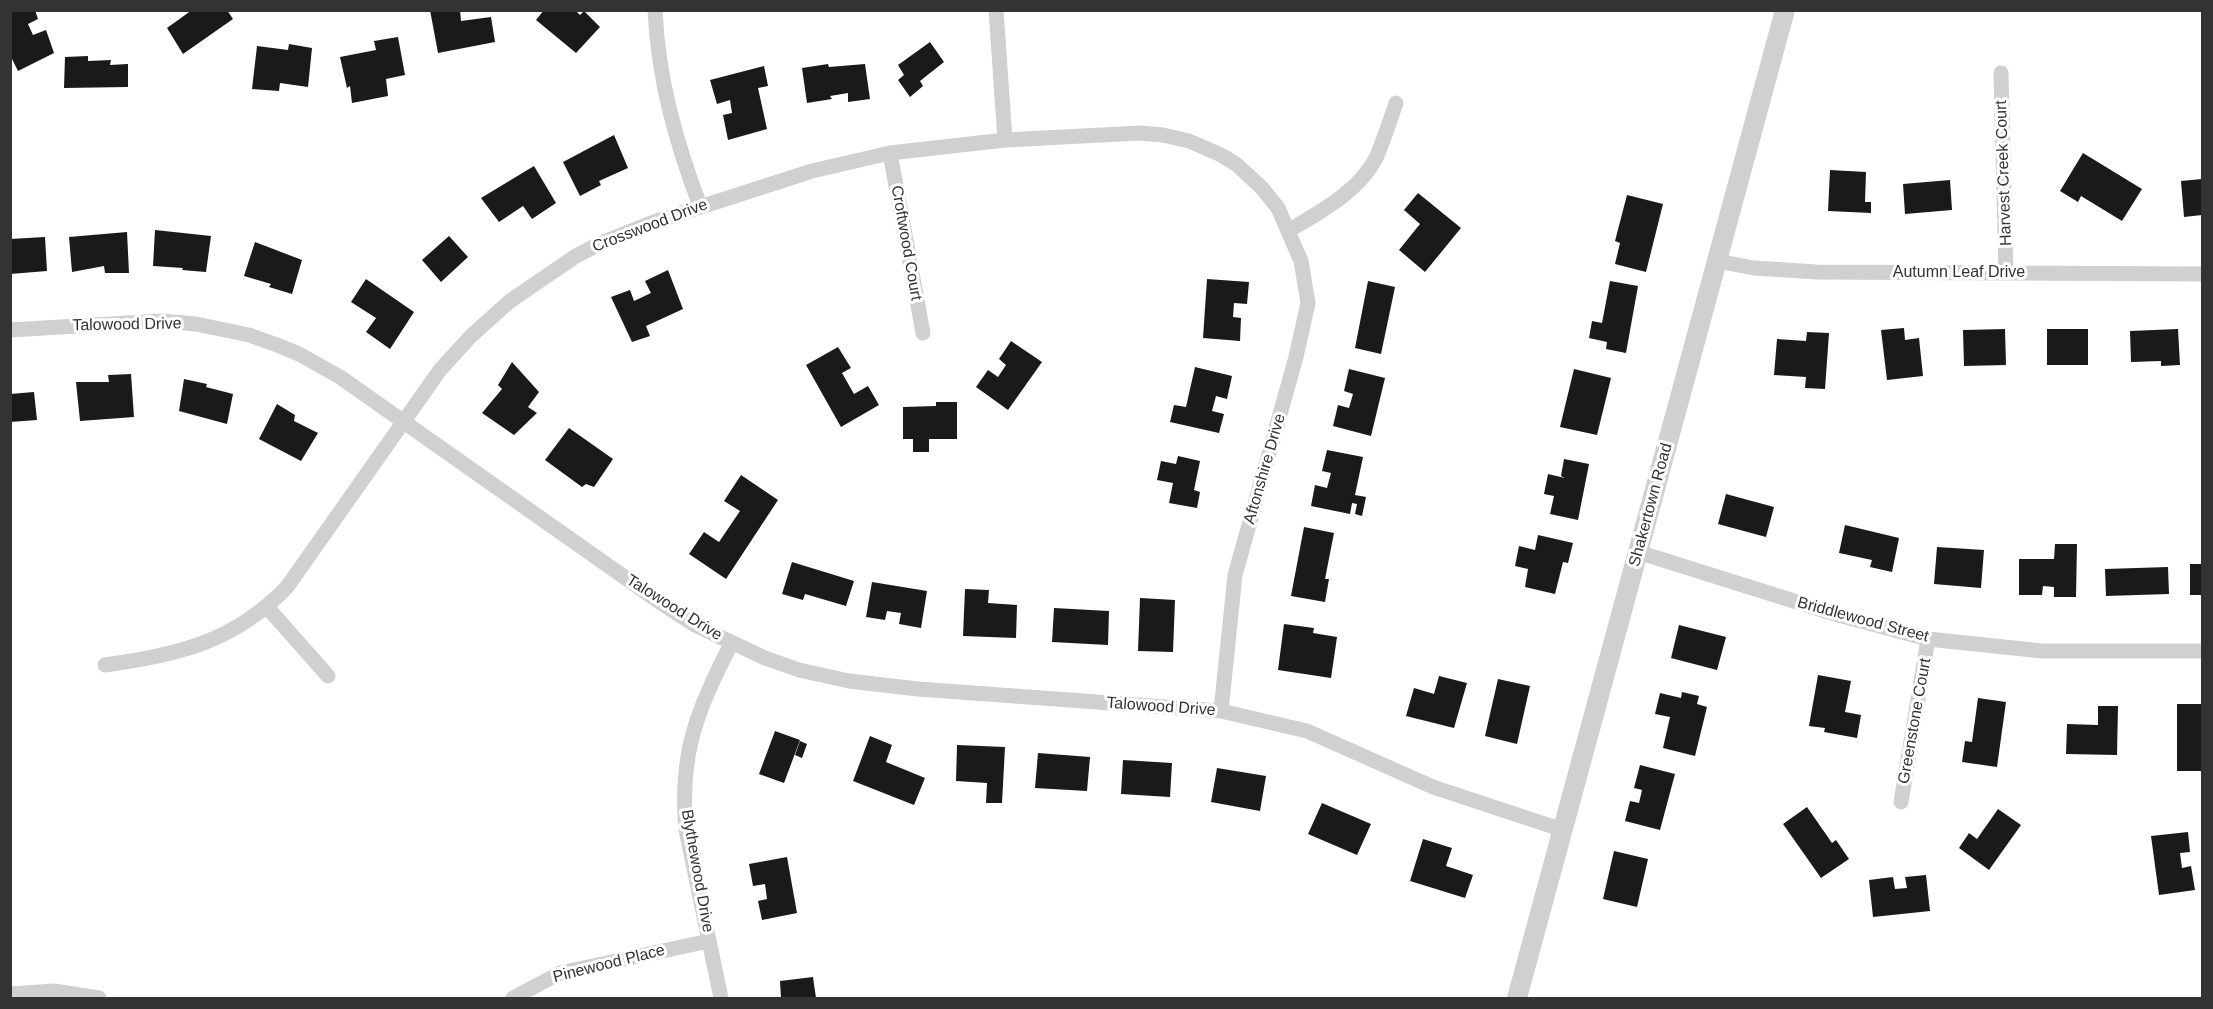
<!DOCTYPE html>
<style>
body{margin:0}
#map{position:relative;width:2213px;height:1009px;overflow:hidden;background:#fff;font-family:Arial,sans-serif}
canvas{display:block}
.frame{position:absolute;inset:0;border:12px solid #333;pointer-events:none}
</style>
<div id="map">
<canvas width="2213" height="1009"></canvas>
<div class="frame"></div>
</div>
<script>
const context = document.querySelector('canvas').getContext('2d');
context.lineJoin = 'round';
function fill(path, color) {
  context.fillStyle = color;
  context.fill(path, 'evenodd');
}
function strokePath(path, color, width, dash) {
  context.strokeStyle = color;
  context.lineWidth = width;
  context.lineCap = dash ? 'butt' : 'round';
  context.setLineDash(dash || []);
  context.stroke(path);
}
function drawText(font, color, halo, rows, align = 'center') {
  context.font = font + ' Arial,sans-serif';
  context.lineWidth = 6;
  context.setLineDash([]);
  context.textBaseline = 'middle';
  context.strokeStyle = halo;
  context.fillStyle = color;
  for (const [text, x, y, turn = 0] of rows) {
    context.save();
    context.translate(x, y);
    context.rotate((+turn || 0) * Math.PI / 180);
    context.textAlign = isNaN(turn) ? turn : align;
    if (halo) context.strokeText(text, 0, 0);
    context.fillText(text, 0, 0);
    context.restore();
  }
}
fill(new Path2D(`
 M10,10H35L38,19L28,24L33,35L46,30L54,53L18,71L10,55Z
 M192,10H227L233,19L183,54L167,28Z
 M430,10H460L461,21L491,17L495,42L438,53Z
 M544,10H575L580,15L584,11L600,27L576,53L536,20Z
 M398,37L405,75L386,79L388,96L352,103L350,86L347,88L340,57L376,50L374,41Z
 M930,42L944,62L920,81L923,86L910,97L898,80L904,75L898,65Z
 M289,44L312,48L308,87L280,83L279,91L252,89L257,46L288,50Z
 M88,56V61L111,60L110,65L128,64V87L64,88L65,57Z
 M828,64L829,67L865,64L870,99L848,102V93L830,96L832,99L807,103L802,68Z
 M764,66L768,86L758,88L767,129L728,140L723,115L732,113L730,100L717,104L710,80Z
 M614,135L628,168L599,181L601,185L580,196L563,162Z
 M2083,153L2142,189L2122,221L2081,196L2078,202L2060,191Z
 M534,166L556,203L532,219L523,206L499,222L481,198Z
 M1830,170L1866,172L1865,202H1871V213L1828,211Z
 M2202,179V215L2184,217L2181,181Z
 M1950,180L1952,210L1905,214L1903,184Z
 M1418,193L1461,228L1425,272L1399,250L1420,224L1404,210Z
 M1627,195L1663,204L1646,272L1615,264L1620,243L1615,241Z
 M155,230L211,236L206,272L182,270L183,268L153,266Z
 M127,232L129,273H105L104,266L72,272L69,237Z
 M449,236L468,257L441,282L422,260Z
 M45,237L47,271L10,274V239Z
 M255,242L302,260L292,294L269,287L271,284L244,276Z
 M668,270L683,309L646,326L650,336L632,342L611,297L630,290L634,301L651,293L645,281Z
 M366,279L414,312L390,349L366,332L376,318L351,302Z
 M1207,279L1249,282L1247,304L1234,303L1233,317L1241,318L1240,341L1203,338Z
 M1368,281L1395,287L1381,354L1355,348Z
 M1610,281L1638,286L1626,353L1606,349L1607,342L1589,338L1592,321L1602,323Z
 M1904,328L1905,340L1919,338L1923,376L1887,380L1881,330Z
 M2005,329L2006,365L1964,366L1963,330Z
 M2047,329H2088V365H2047Z
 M2178,329L2180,365L2161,366V361L2131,362L2130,331Z
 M1807,332L1829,333L1825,389L1805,388L1806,377L1774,375L1777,339L1806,341Z
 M1011,341L1042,362L1008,410L976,387L988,370L998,377L1006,365L999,359Z
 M838,347L851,368L842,373L854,394L868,386L879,405L841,427L806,365Z
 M512,362L539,392L528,407L537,413L514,435L482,413L502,389L498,385Z
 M1195,367L1232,376L1227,399L1216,396L1212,411L1224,414L1219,433L1170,422L1174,405L1186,407Z
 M1349,369L1385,378L1371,436L1333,426L1338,405L1349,408L1353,394L1344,391Z
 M1574,369L1611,378L1597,435L1560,427Z
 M131,374L134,417L80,421L76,382H109L108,375Z
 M184,379L207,384L206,387L233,394L227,424L179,411Z
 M34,392L37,420L10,422V394Z
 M936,402H957V439H929V452H913V439H903V407L936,406Z
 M277,404L295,415L294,421L318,433L301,461L259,439Z
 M569,428L613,459L594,487L586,484L582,487L545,460Z
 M1327,450L1363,457L1355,495L1366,497L1362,516L1355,514L1357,504L1352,503L1350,514L1311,506L1315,485L1327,488L1331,473L1322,471Z
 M1178,456L1200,461L1194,490L1200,492L1197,508L1169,503L1173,483L1157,480L1161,461L1176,464Z
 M1564,459L1589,464L1578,520L1550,514L1554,496L1544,494L1548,474L1565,478L1561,476Z
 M741,475L778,500L726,579L689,554L704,532L719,542L740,511L724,501Z
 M1726,494L1774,507L1766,537L1718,524Z
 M1845,525L1899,538L1892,572L1870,567L1872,560L1839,553Z
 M1304,527L1334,533L1325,579H1329L1325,602L1291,596Z
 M1538,535L1573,543L1568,563L1563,562L1555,594L1525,587L1528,569L1515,566L1519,546L1535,550Z
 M2055,544H2077L2076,597H2054V587L2043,586L2042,595H2019V559H2054Z
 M1937,547L1984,550L1981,588L1934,584Z
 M792,562L854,581L846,606L805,594L803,600L782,594Z
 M2190,564H2202V595H2190Z
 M2168,567L2169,594L2106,596L2105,569Z
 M872,582L927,591L921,628L899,624L901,613L887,611L885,620L866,617Z
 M965,589L989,590L988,603L1017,605L1016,638L963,636Z
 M1140,598L1175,600L1173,652L1138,651Z
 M1054,608L1109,611L1108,645L1052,642Z
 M1284,624L1314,628L1313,633L1337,637L1331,678L1278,670Z
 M1679,625L1726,637L1717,670L1671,658Z
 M1818,675L1851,681L1845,712L1861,715L1857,738L1824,732L1825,728L1809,726Z
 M1439,676L1467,683L1454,728L1406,716L1414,688L1434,694Z
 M1498,679L1530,686L1517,744L1485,736Z
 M1682,692L1699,696L1697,704L1707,707L1695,756L1663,748L1670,717L1655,714L1660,693L1681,698Z
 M1978,698L2006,702L1997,767L1962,762L1965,741L1972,742Z
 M2177,704H2202V771H2177Z
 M2098,706H2118L2117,755L2066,754L2067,724L2098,725Z
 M775,731L800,740L784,783L759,774Z
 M870,736L892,745L886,762L925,778L914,805L853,781Z
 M800,741L807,744L802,758L795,755Z
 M957,745L1005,747L1002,803H986L987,783L956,781Z
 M1038,753L1090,757L1087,791L1035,788Z
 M1123,760L1172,763L1170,797L1121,794Z
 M1640,765L1675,774L1660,830L1625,821L1630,801L1639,803L1642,790L1634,788Z
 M1217,768L1266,776L1260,811L1211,802Z
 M1322,803L1371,824L1357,855L1308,834Z
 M1807,807L1832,843L1836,840L1849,859L1821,878L1783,824Z
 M1998,809L2021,825L1989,870L1959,848L1969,833L1977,839Z
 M2188,832L2190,852L2180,853L2182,868L2191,866L2195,890L2159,895L2151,836Z
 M1423,839L1452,848L1446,866L1473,875L1465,898L1410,881Z
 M1614,851L1648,859L1637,907L1603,899Z
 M787,857L797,913L762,920L758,901L767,899L765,884L753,886L749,864Z
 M1926,875L1930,911L1873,917L1869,880L1893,877L1895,889L1907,888L1905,877Z
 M813,977L816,998H781L780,981Z`), '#1a1a1a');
strokePath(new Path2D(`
 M655,10C658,79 676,142 700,206
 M996,10L1005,140
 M2001,73L2006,273
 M890,153L923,333
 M1288,231C1320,212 1360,191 1377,156C1384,139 1390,121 1396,103
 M1717,261L1754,268L1817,272L2202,274
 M10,330L161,321L196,324L249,335L277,345L299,354L340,377L664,605L695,625L765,658L799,670L849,681L918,689L1221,711L1307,731L1433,787L1563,830
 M1638,552L1835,614L1928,639L2042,651H2202
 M267,607L328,676
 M105,665C179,654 233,643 287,587L440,370L471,336L510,301L576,256L599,244L654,222L812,171L890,153L1005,140L1140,133L1163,135L1189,141L1221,155L1236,164L1262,188L1278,208L1301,261L1308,303L1296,357L1235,575L1221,711
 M1901,802L1928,639
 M10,994L54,991L99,998
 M513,998L560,973L709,941
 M721,998L686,830C679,753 697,711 731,644`), '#d0d0d0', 15);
strokePath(new Path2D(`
 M1517,998L1785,10`), '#d0d0d0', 20);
drawText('16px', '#333', '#fff', [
 ["Harvest Creek Court",2004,173,-92],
 ["Crosswood Drive",650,226,-21],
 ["Croftwood Court",906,243,80],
 ["Autumn Leaf Drive",1959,273],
 ["Talowood Drive",127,325,-1],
 ["Aftonshire Drive",1265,469,-74],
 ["Shakertown Road",1651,505,-75],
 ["Talowood Drive",674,608,32],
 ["Briddlewood Street",1863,620,15],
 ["Talowood Drive",1161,707,4],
 ["Greenstone Court",1915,721,-80],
 ["Blythewood Drive",697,871,80],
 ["Pinewood Place",609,964,-14]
]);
</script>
